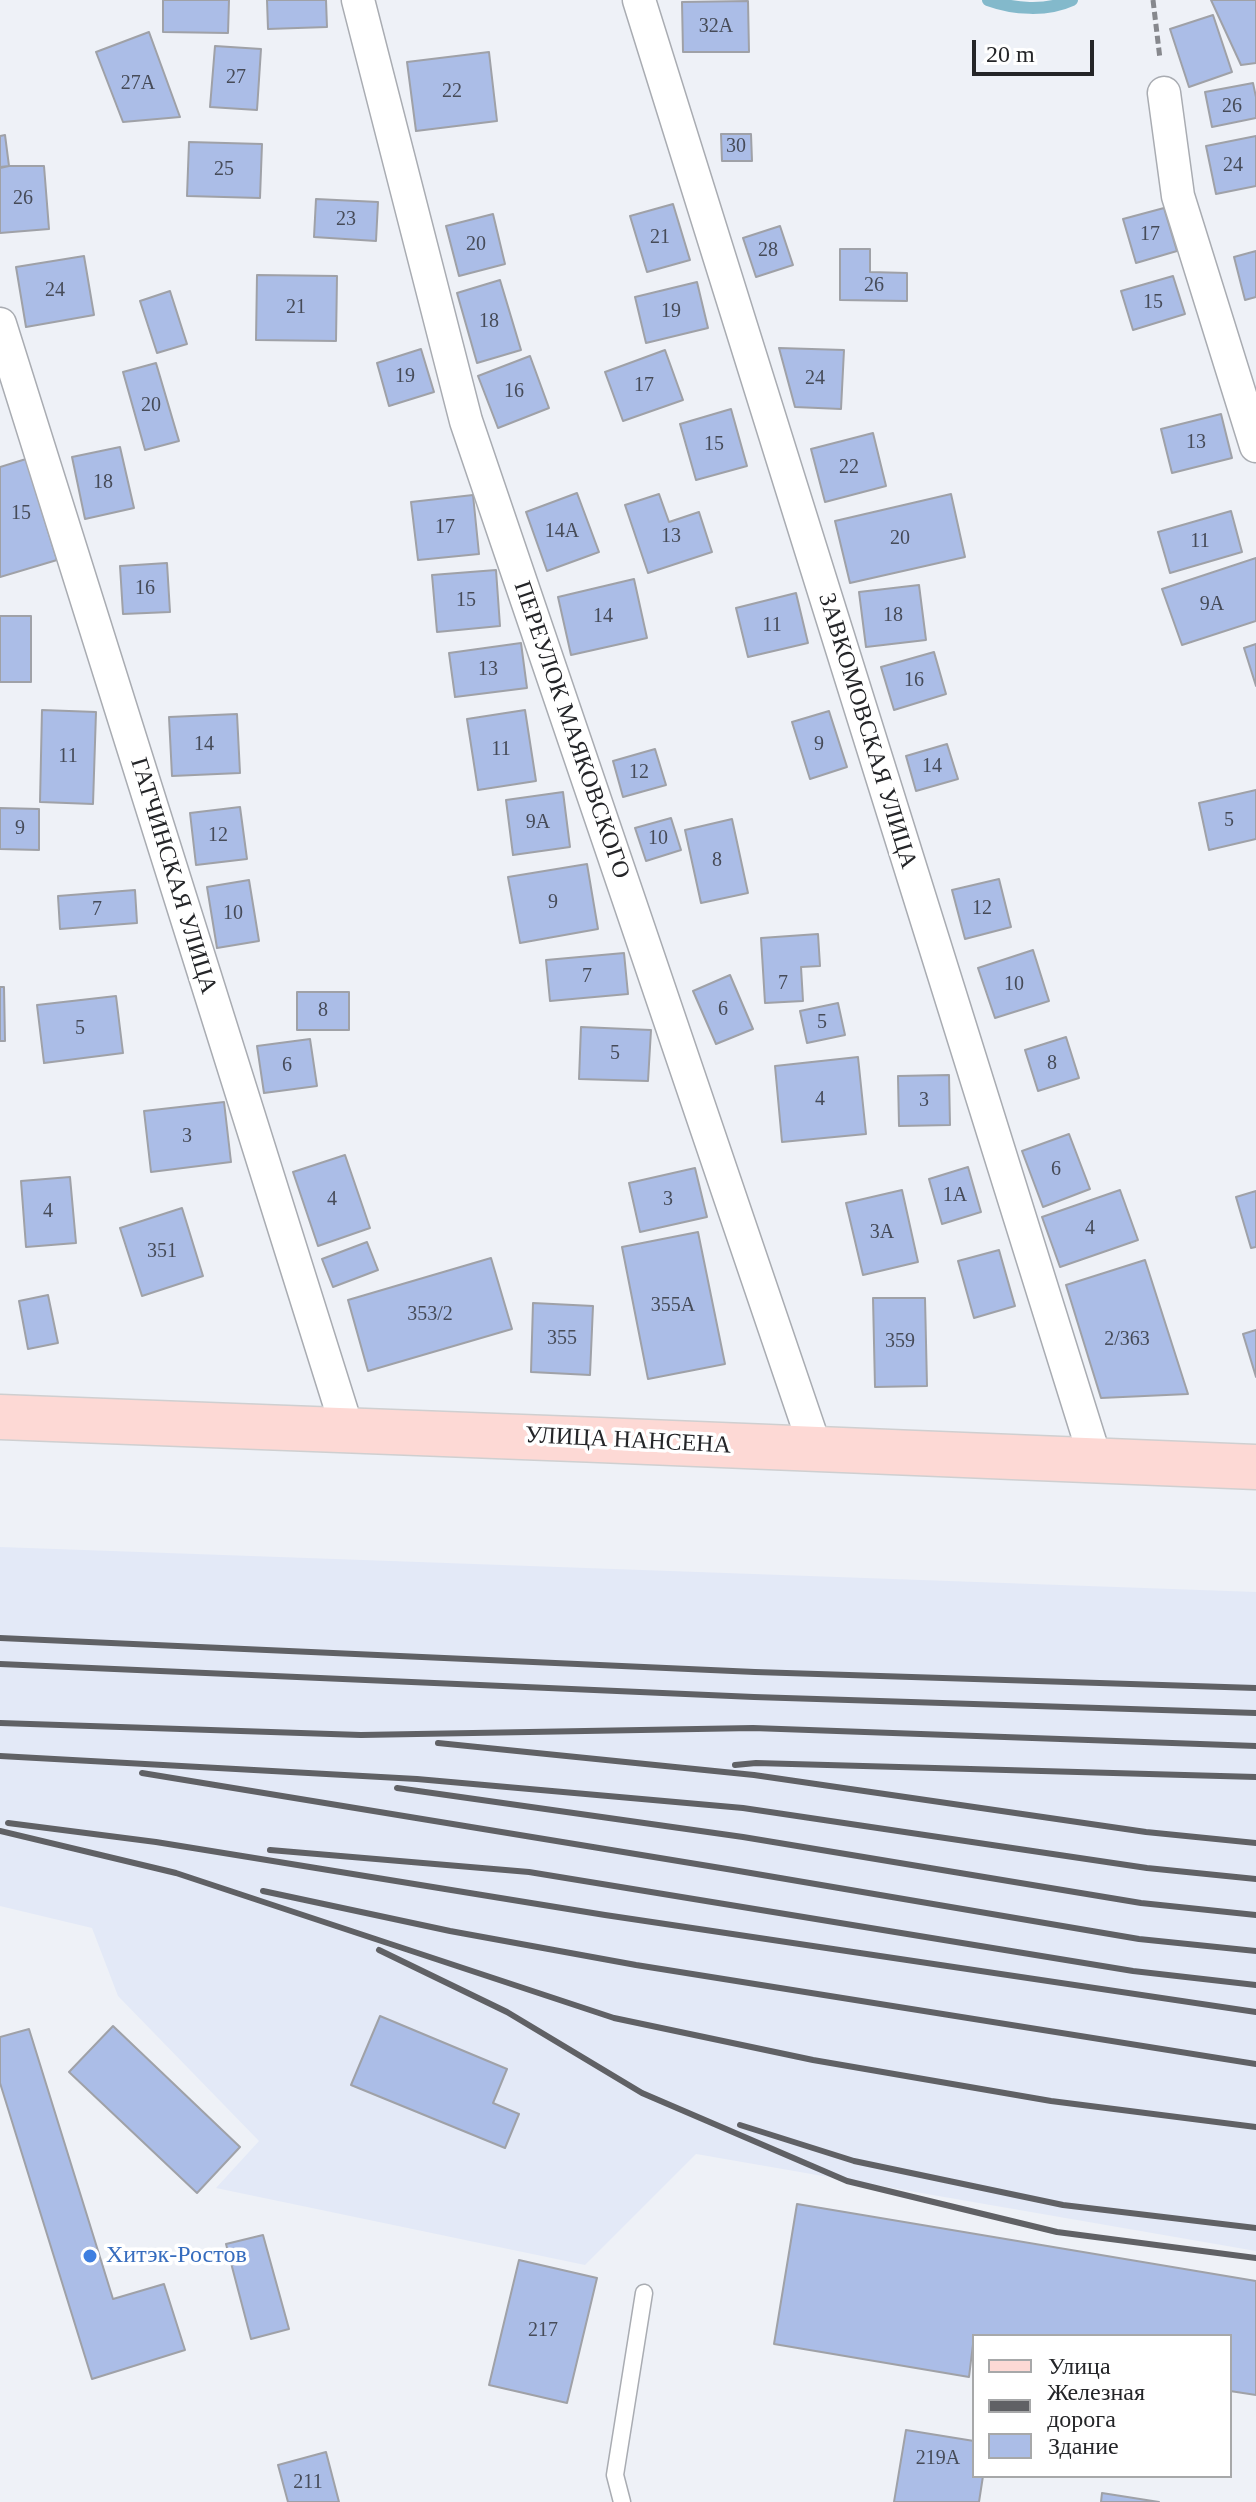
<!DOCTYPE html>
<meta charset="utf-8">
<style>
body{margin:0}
#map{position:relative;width:1256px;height:2502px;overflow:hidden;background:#eef1f7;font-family:"Times New Roman",serif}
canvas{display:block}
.legend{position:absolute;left:972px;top:2334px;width:260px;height:144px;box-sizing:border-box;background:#fff;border:2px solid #a7a8a9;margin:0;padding:10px 14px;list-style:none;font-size:24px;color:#242528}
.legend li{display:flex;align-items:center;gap:16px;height:40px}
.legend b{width:40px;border:2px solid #a7a8a9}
.scale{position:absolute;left:972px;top:40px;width:122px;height:36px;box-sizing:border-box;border:4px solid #242528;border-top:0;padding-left:10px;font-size:24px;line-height:28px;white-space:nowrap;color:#242528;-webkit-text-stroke:6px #fff;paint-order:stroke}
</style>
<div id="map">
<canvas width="1256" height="2502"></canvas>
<ul class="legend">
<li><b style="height:10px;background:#fdd9d5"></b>Улица</li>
<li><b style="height:10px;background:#606165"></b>Железная дорога</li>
<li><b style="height:22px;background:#abbde7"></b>Здание</li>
</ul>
<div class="scale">20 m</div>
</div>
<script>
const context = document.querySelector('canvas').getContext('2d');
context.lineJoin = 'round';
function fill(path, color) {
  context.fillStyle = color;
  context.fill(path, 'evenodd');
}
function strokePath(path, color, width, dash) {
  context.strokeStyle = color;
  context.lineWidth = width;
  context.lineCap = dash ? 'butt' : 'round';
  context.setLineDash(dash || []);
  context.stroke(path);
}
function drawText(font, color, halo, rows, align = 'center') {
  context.font = font + ' "Times New Roman",serif';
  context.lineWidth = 7;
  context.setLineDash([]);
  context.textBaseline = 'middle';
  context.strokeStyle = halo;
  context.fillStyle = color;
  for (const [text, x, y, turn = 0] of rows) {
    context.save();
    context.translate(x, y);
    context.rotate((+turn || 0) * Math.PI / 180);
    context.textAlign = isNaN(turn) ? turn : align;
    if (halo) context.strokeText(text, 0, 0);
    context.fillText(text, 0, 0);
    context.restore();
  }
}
fill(new Path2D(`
 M0,1547L1256,1592V2251L696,2154L585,2265L216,2188L259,2141L118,1996L92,1928L0,1906Z`), '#e3e9f7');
strokePath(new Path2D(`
 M988,0C1013,9 1046,12 1072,0`), '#83b9cb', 12);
const building = new Path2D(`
 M163,0H229L228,33L163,32Z
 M267,0H326L327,27L268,29Z
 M1211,0H1256V63L1241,65Z
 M748,1L749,52H683L682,2Z
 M1213,15L1232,72L1189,87L1170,29Z
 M149,32L180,117L123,122L96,52Z
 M215,46L261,49L257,110L210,107Z
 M489,52L497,121L416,131L407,62Z
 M1253,83L1256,97V118L1212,127L1205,92Z
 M721,134H751L752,161H722Z
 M5,135L9,166L0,167V136Z
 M1256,136V186L1216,194L1206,146Z
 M189,142L262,144L260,198L187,196Z
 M9,166H44L49,229L0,233V168Z
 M316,199L378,202L376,241L314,237Z
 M673,204L690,260L647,272L630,216Z
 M1164,208L1177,251L1136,263L1123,219Z
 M493,214L505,264L459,276L446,226Z
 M780,226L793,265L756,277L743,238Z
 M840,249H870V272L907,273V301L840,300Z
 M1256,251V297L1245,300L1234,257Z
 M84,256L94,315L26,327L16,267Z
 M257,275L337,276L336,341L256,340Z
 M1173,276L1185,314L1133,330L1121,291Z
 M500,280L521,350L477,363L457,293Z
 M697,282L708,328L646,343L635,297Z
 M170,291L187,344L157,353L140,301Z
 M779,348L844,350L841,409L795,407Z
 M421,349L434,392L389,406L377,363Z
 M665,350L683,400L623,421L605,372Z
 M530,356L549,408L498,428L478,376Z
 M156,363L179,441L145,450L123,372Z
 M731,409L747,466L696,480L680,424Z
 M1221,414L1232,458L1172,473L1161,429Z
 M873,433L886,486L825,502L811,449Z
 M120,447L134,508L85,519L72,457Z
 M26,459L57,560L0,577V467Z
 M577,493L599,552L547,571L526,512Z
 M659,494L669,522L699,512L712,552L648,573L625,505Z
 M951,494L965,557L850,583L835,521Z
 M473,495L479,554L418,560L411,502Z
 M1231,511L1242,552L1170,573L1158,532Z
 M1256,558V621L1182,645L1162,589Z
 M167,563L170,612L123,614L120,566Z
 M496,570L500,626L437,632L432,575Z
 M634,579L647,638L571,655L558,597Z
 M919,585L926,640L866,647L859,592Z
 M796,593L808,643L748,657L736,608Z
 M0,616H31V682H0Z
 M521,643L527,688L455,697L449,653Z
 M1256,644V686L1244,648Z
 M934,652L946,694L894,710L881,667Z
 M42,710L96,712L93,804L40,802Z
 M525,710L536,781L478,790L467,719Z
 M829,711L847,767L810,779L792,722Z
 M237,714L240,773L172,776L169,717Z
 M947,744L958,779L916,791L906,756Z
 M655,749L666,785L623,797L613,761Z
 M1256,790V839L1209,850L1199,803Z
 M563,792L570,847L513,855L506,800Z
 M240,807L247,859L196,865L190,813Z
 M0,808L39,809V850L0,849Z
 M671,818L681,850L646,861L635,828Z
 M732,819L748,893L701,903L685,830Z
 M587,864L598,929L520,943L508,877Z
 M999,879L1011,927L965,939L952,890Z
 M249,880L259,941L217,948L207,887Z
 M135,890L137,923L60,929L58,896Z
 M818,934L820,966L801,967L803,1001L765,1003L761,938Z
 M1033,950L1049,1001L995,1018L978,968Z
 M624,953L628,994L550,1001L546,960Z
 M730,975L753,1029L716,1044L693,991Z
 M0,987H4L5,1041H0Z
 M297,992H349V1030H297Z
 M116,996L123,1053L44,1063L37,1005Z
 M838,1003L845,1035L807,1043L800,1011Z
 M581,1027L651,1030L648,1081L579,1079Z
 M1066,1037L1079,1078L1038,1091L1025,1050Z
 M310,1039L317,1086L264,1093L257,1046Z
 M858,1057L866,1134L782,1142L775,1066Z
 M949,1075L950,1125L899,1126L898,1076Z
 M224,1102L231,1162L151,1172L144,1111Z
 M1069,1134L1090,1189L1043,1207L1022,1151Z
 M345,1155L370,1228L318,1246L293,1172Z
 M968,1167L981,1212L942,1224L929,1179Z
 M695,1168L707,1217L640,1232L629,1183Z
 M70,1177L76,1243L26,1247L21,1181Z
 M902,1190L918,1262L863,1275L846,1203Z
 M1120,1190L1138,1240L1060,1267L1042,1217Z
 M1256,1191V1247L1251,1248L1236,1197Z
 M182,1208L203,1276L142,1296L120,1228Z
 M698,1232L725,1364L648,1379L622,1247Z
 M367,1242L378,1270L333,1287L322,1259Z
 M999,1250L1015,1306L974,1318L958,1261Z
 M491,1258L512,1329L368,1371L348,1300Z
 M1145,1260L1188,1394L1101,1398L1066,1285Z
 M48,1295L58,1343L28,1349L19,1301Z
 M873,1298H925L927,1386L875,1387Z
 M533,1303L593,1306L590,1375L531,1372Z
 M1256,1330V1377L1243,1334Z
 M380,2016L507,2069L493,2103L519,2114L505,2148L351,2085Z
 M113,2026L240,2147L197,2193L69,2072Z
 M29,2029L113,2299L164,2284L185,2350L92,2379L0,2083V2037Z
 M797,2204L1256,2281V2395L1230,2391V2336H974L969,2377L774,2344Z
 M263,2235L289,2329L251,2339L226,2244Z
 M519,2260L597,2278L567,2403L489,2385Z
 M906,2430L974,2441V2476H983L979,2502H894Z
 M326,2452L339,2502H288L278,2465Z
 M1102,2493L1159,2502H1101Z`);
fill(building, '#abbde7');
strokePath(building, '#9fa1a7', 2);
const lane = new Path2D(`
 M622,2502L615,2475L644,2293`);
const street = new Path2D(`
 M358,0L466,421L816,1450
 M639,0L1096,1461
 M1164,93L1178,196L1256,446
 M0,324L347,1428`);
const primary = new Path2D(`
 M0,1417C419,1430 837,1452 1256,1467`);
strokePath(lane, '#a9acb2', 19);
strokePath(street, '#a9acb2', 35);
strokePath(primary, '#cfcfd0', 47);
strokePath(new Path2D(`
 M1153,0L1160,59`), '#86888d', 5, [8, 4]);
strokePath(lane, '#fff', 16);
strokePath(street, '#fff', 32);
strokePath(primary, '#fdd9d5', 44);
strokePath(new Path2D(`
 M0,1638L755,1672L1256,1688
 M0,1664L754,1697L1256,1713
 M0,1723L361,1735L753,1728L1256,1746
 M438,1743L754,1775L1146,1832L1256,1843
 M0,1756L417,1779L743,1808L1147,1868L1256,1879
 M735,1765L756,1763L1256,1777
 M142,1773L733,1870L1139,1939L1256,1951
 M397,1788L743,1837L1141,1903L1256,1915
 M8,1823L156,1842L605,1915L1256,2012
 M0,1831L176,1873L614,2018L813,2060L1051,2101L1256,2127
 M270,1850L529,1872L1133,1971L1256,1985
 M263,1891L450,1931L636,1965L1256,2064
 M379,1950L507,2012L642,2093L847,2181L1057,2232L1256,2258
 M740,2125L854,2161L1063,2205L1256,2228`), '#606165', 6);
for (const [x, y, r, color] of [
 [90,2256,8,"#3f7fe0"]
]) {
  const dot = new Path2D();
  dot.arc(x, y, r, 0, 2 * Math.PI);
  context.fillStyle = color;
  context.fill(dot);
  strokePath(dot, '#fff', 3);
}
drawText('20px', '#464b58', null, [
 ["32А",716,27],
 ["27",236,78],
 ["27А",138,84],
 ["22",452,92],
 ["26",1232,107],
 ["30",736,147],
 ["24",1233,166],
 ["25",224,170],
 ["26",23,199],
 ["23",346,220],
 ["17",1150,235],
 ["21",660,238],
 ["20",476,245],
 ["28",768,251],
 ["26",874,286],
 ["24",55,291],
 ["15",1153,303],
 ["21",296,308],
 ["19",671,312],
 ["18",489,322],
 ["19",405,377],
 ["24",815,379],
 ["17",644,386],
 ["16",514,392],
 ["20",151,406],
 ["13",1196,443],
 ["15",714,445],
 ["22",849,468],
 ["18",103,483],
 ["15",21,514],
 ["17",445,528],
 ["14А",562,532],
 ["13",671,537],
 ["20",900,539],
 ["11",1200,542],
 ["16",145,589],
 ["15",466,601],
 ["9А",1212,605],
 ["18",893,616],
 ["14",603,617],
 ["11",772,626],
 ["13",488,670],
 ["16",914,681],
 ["14",204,745],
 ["9",819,745],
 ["11",501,750],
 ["11",68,757],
 ["14",932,767],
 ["12",639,773],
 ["5",1229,821],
 ["9А",538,823],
 ["9",20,829],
 ["12",218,836],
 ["10",658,839],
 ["8",717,861],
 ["9",553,903],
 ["12",982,909],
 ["7",97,910],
 ["10",233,914],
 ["7",587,977],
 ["7",783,984],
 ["10",1014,985],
 ["6",723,1010],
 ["8",323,1011],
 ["5",822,1023],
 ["5",80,1029],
 ["5",615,1054],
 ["8",1052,1064],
 ["6",287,1066],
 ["4",820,1100],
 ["3",924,1101],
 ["3",187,1137],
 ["6",1056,1170],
 ["1А",955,1196],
 ["4",332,1200],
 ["3",668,1200],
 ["4",48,1212],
 ["4",1090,1229],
 ["3А",882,1233],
 ["351",162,1252],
 ["355А",673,1306],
 ["353/2",430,1315],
 ["355",562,1339],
 ["2/363",1127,1340],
 ["359",900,1342],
 ["217",543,2331],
 ["219А",938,2459],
 ["211",308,2483]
]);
drawText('24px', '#242528', '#fff', [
 ["ПЕРЕУЛОК МАЯКОВСКОГО",571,730,71],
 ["ЗАВКОМОВСКАЯ УЛИЦА",867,731,73],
 ["ГАТЧИНСКАЯ УЛИЦА",173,876,73],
 ["УЛИЦА НАНСЕНА",628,1441,3]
]);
drawText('24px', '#366cbe', '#fff', [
 ["Хитэк-Ростов",106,2256]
], 'left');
</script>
